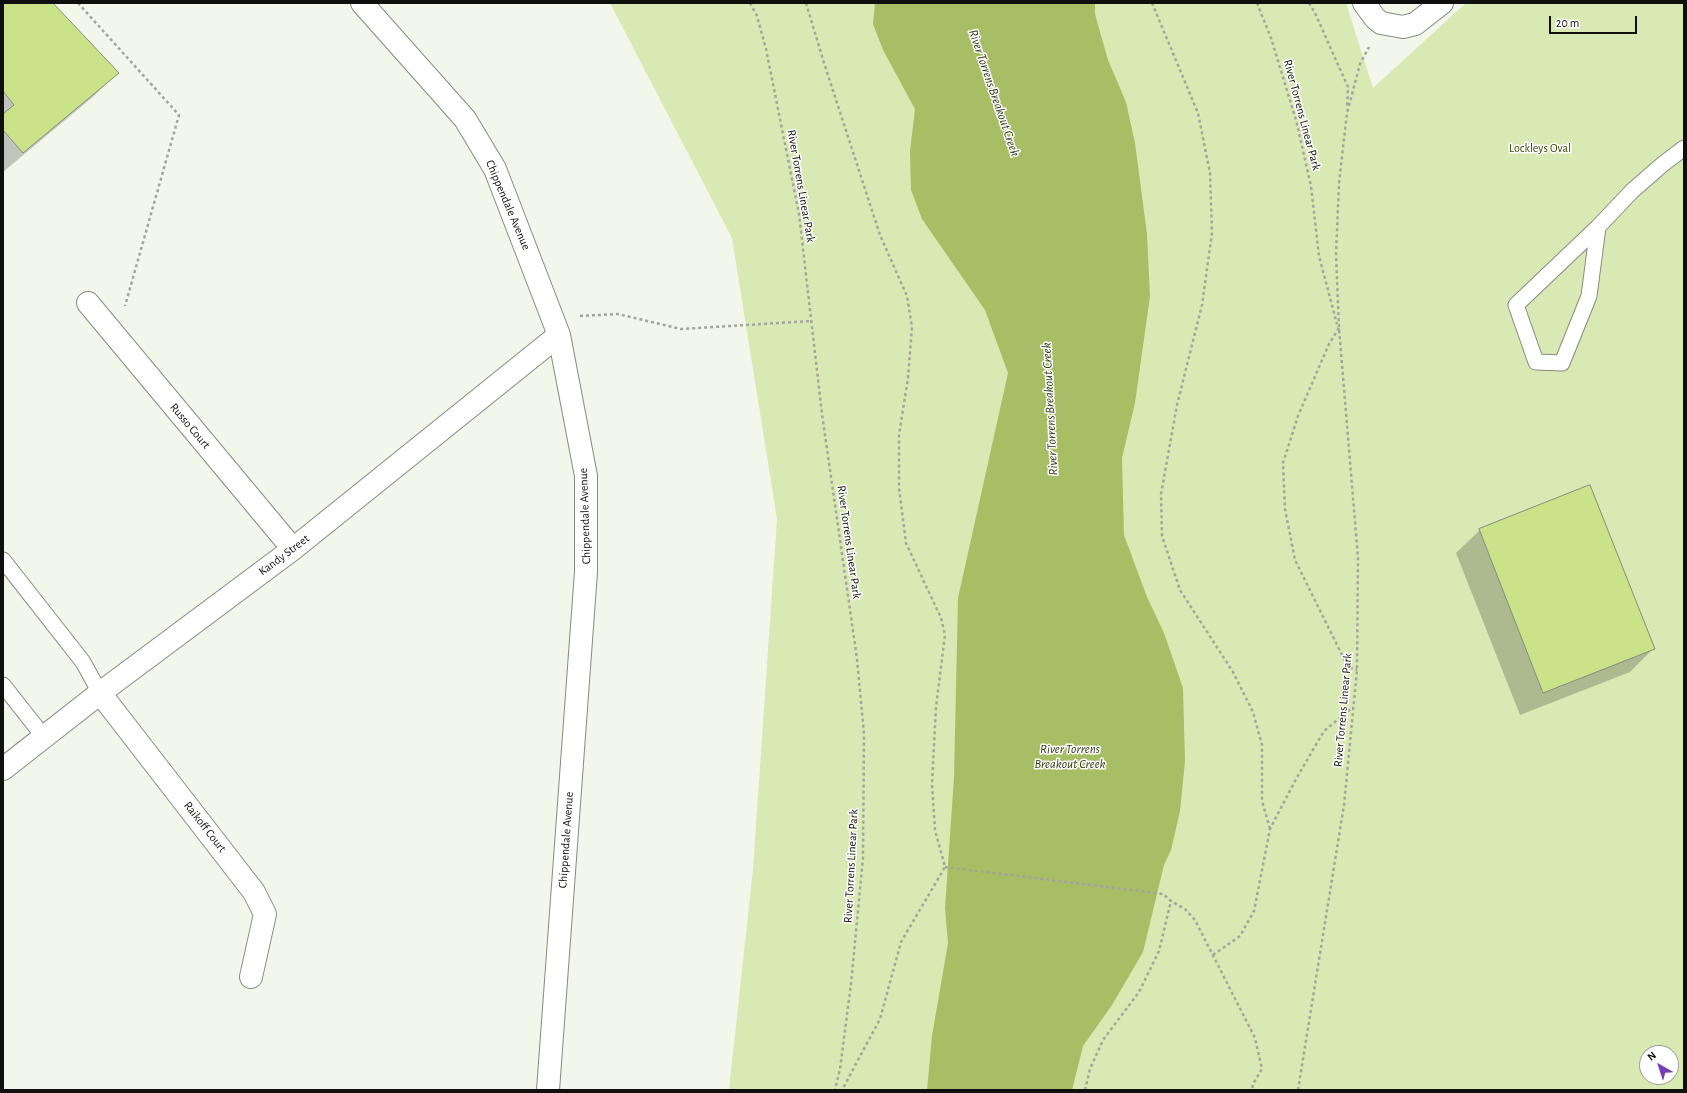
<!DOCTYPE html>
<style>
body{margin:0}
#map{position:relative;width:1687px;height:1093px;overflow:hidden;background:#f2f6eb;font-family:"Alegreya Sans",sans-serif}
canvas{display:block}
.frame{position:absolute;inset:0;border:4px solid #0f100d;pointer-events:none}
.north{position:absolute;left:1639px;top:1045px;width:40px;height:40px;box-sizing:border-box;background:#fff;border:1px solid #9f9f9e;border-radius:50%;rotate:321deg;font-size:11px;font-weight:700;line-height:16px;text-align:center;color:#0f100d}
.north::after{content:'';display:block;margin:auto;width:14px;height:18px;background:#743eb4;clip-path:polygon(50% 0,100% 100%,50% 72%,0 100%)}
.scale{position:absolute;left:1549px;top:16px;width:88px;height:18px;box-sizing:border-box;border:2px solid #0f100d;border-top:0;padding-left:5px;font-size:12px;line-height:14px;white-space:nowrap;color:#0f100d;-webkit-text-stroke:3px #fff;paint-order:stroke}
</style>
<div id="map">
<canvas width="1687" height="1093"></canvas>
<div class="frame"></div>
<div class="north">N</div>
<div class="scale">20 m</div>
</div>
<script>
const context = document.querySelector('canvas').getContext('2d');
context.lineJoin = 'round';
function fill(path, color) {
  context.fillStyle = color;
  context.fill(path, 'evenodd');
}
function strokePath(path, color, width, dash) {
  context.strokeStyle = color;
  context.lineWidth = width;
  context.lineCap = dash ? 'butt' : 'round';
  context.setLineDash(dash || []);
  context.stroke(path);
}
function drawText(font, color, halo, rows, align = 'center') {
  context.font = font + ' "Alegreya Sans",sans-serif';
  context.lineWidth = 3;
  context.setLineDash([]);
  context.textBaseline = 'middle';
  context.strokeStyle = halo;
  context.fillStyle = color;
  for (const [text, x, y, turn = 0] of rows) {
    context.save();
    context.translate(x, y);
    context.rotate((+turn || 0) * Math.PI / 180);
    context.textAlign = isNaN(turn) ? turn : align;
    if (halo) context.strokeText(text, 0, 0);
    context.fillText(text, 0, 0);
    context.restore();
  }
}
fill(new Path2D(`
 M610,3H1346L1373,88L1466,3H1684V1090H729L753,869L777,519L732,238ZM1647,1053H1671V1077H1647Z`), '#d9e9b3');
fill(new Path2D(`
 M875,3H1095V14L1108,60L1126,102L1135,143L1147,234L1150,296L1135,403L1122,458L1124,535L1147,597L1164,633L1183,688L1185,761L1180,811L1171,850L1164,865L1143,952L1112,1005L1083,1046L1072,1090H927L932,1036L948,943L945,908L954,778L958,598L1008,373L985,310L922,219L911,190L910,151L915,109L883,50L873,24Z`), '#a7be64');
fill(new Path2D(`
 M3,3H52L117,73L94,96L3,172Z
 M1480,530L1654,648L1630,672L1520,715L1456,553Z`), '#0003');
const building = new Path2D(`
 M3,3H53L119,73L23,153L3,130V114L14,105L3,91Z
 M1590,485L1655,649L1543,693L1479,529Z`);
fill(building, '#cbe388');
strokePath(building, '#888a81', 1);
const lane = new Path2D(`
 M1598,227L1516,305L1536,362L1562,363L1589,296L1598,227L1632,191L1663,164L1684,148
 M3,560L83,662L100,693
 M3,685L44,737`);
const street = new Path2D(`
 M362,3L465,119L495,169L559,335L586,476V572L548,1090
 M1364,3L1375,18L1381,23L1403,27L1415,24L1442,3
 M88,303L293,549
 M100,693L254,892L265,914L251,977
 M3,769L100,693L293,549L559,335`);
strokePath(lane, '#888b81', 17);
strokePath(street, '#888b81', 24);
strokePath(new Path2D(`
 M78,3L179,115L125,306
 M750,3L757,16L766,49L799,214L822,414L857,659L864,734L863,858L851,984L840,1069L835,1090
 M806,3L824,63L880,235L907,296L912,327L908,378L899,435V488L906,543L941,618L945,635L936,707L932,784L935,830L945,867L901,942L880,1019L842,1090
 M1152,3L1198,113L1210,173L1212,233L1202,305L1177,405L1161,494L1162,536L1180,590L1233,672L1253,712L1262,745V801L1270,829
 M1257,3L1271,38L1296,120L1311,186L1319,256L1337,324
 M1309,3L1315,13L1348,87L1347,108
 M580,316L618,314L681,329L811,321
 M1339,328L1329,344L1298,416L1283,463L1285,509L1295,560L1348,667L1357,670
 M945,867L1163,894L1171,901L1185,909L1195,920L1255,1038L1262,1069L1253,1084L1252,1090
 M1213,955L1240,936L1254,911L1270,829L1296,779L1324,731L1353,707
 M1085,1090L1090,1069L1103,1040L1139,992L1159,951L1171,901
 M1298,1090L1344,805L1357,670L1358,558L1339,328L1336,254L1339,183L1347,113L1360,64L1369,47`), '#a3a59d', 2.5, [3, 3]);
strokePath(lane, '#fff', 15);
strokePath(street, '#fff', 22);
drawText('12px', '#0f100d', '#fff', [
 ["River Torrens Linear Park",1302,115,75],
 ["River Torrens Linear Park",801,186,80],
 ["Chippendale Avenue",508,205,67],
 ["Russo Court",190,426,50],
 ["Chippendale Avenue",585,516,-92],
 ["River Torrens Linear Park",849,542,82],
 ["Kandy Street",284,555,-37],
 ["River Torrens Linear Park",1343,710,-85],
 ["Raikoff Court",205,827,52],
 ["Chippendale Avenue",566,840,-86],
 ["River Torrens Linear Park",851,866,-87]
]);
drawText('12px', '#384500', '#fff', [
 ["Lockleys Oval",1540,148]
]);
drawText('italic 13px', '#313a14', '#fff', [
 ["River Torrens Breakout Creek",994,93,71],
 ["River Torrens Breakout Creek",1050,409,-93],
 ["River Torrens",1070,749],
 ["Breakout Creek",1070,764]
]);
</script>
